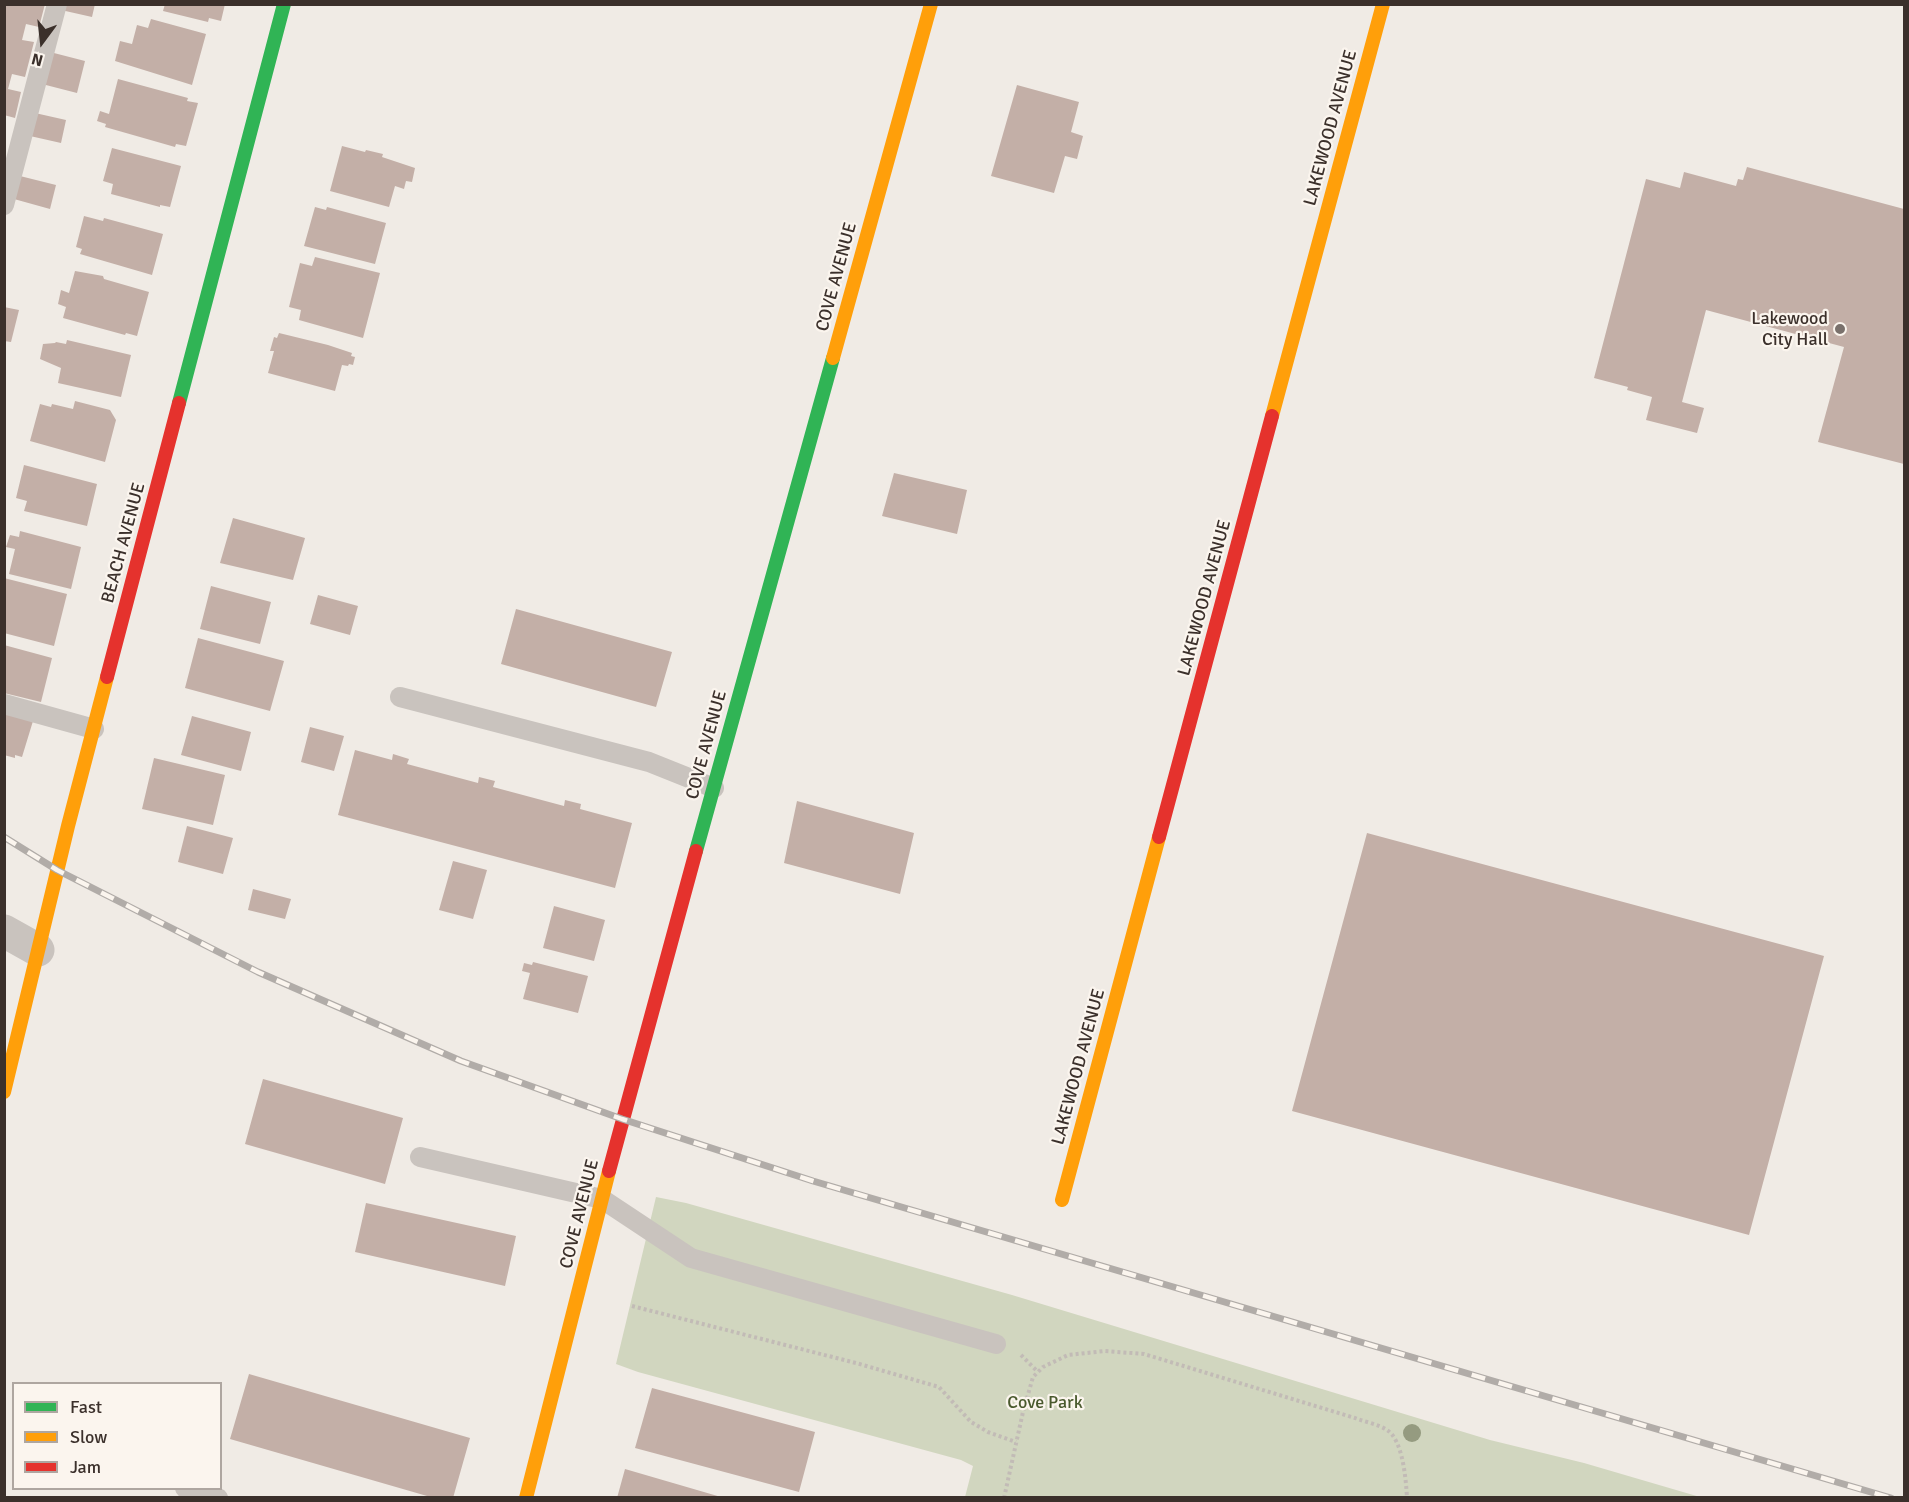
<!DOCTYPE html>
<style>
body{margin:0}
#map{position:relative;width:1909px;height:1502px;overflow:hidden;background:#f0ebe5;font-family:Signika,sans-serif}
canvas{display:block}
.frame{position:absolute;inset:0;border:6px solid #3b302b;pointer-events:none}
.legend{position:absolute;left:12px;top:1382px;width:210px;height:108px;box-sizing:border-box;background:#fbf5ee;border:2px solid #aea6a0;margin:0;padding:8px 10px;list-style:none;font-size:18px;color:#3b302b}
.legend li{display:flex;align-items:center;gap:12px;height:30px}
.legend b{width:30px;border:2px solid #aea6a0}
.north{position:absolute;left:12px;top:12px;width:60px;height:60px;-webkit-text-stroke:4px #fbf5ee;paint-order:stroke;rotate:195deg;font-size:16px;font-weight:700;line-height:24px;text-align:center;color:#3b302b}
.north::after{content:'';display:block;margin:auto;width:21px;height:27px;background:#3b302b;clip-path:polygon(50% 0,100% 100%,50% 72%,0 100%)}
</style>
<div id="map">
<canvas width="1909" height="1502"></canvas>
<div class="frame"></div>
<ul class="legend">
<li><b style="height:8px;background:#30b455"></b>Fast</li>
<li><b style="height:8px;background:#ff9f0a"></b>Slow</li>
<li><b style="height:8px;background:#e5322d"></b>Jam</li>
</ul>
<div class="north">N</div>
</div>
<script>
const context = document.querySelector('canvas').getContext('2d');
context.lineJoin = 'round';
function fill(path, color) {
  context.fillStyle = color;
  context.fill(path, 'evenodd');
}
function strokePath(path, color, width, dash) {
  context.strokeStyle = color;
  context.lineWidth = width;
  context.lineCap = dash ? 'butt' : 'round';
  context.setLineDash(dash || []);
  context.stroke(path);
}
function drawText(font, color, halo, rows, align = 'center') {
  context.font = font + ' Signika,sans-serif';
  context.lineWidth = 4.5;
  context.setLineDash([]);
  context.textBaseline = 'middle';
  context.strokeStyle = halo;
  context.fillStyle = color;
  for (const [text, x, y, turn = 0] of rows) {
    context.save();
    context.translate(x, y);
    context.rotate((+turn || 0) * Math.PI / 180);
    context.textAlign = isNaN(turn) ? turn : align;
    if (halo) context.strokeText(text, 0, 0);
    context.fillText(text, 0, 0);
    context.restore();
  }
}
fill(new Path2D(`
 M656,1197L686,1203L1012,1295L1490,1440L1584,1463L1700,1497H965L973,1466L961,1460L638,1372L616,1364Z`), '#d1d6bf');
fill(new Path2D(`
 M4,4H45L39,27L26,24L22,40L34,42L25,77L12,74L8,89L21,92L15,118L4,115Z
 M62,4H95L92,17L61,10Z
 M165,4H225L221,21L209,18L208,22L163,11Z
 M151,19L206,34L192,85L115,61L120,41L132,44L137,25L148,28Z
 M50,52L85,61L77,93L42,84Z
 M118,79L188,98L187,101L198,103L186,146L176,144L175,147L105,127L106,124L97,121L100,111L109,114Z
 M1017,85L1079,102L1071,132L1083,136L1077,159L1065,156L1054,193L991,176Z
 M35,113L66,120L61,143L30,136Z
 M342,146L365,152L366,150L383,154L382,157L415,168L412,182L406,181L404,189L395,186L389,207L330,191Z
 M112,148L181,166L170,207L160,205V207L111,194L113,184L103,181Z
 M1747,167L1904,209V464L1818,442L1844,347L1706,310L1682,402L1704,408L1697,433L1646,420L1652,397L1627,390L1628,387L1594,378L1646,179L1680,188L1684,172L1736,186L1738,179L1743,180Z
 M20,176L56,185L50,209L14,199Z
 M315,207L326,210L327,207L386,223L375,264L304,246Z
 M84,216L103,221L104,218L163,234L152,275L80,254L82,249L76,247Z
 M315,257L380,273L363,338L299,320L301,310L289,307L300,263L312,266Z
 M75,271L103,276L104,279L149,292L137,336L126,333L125,335L63,318L66,307L58,304L61,290L69,293Z
 M4,307L19,310L11,342L4,341Z
 M279,333L328,345L352,353L351,356L355,357L353,365L349,364L348,366L342,365L335,391L268,373L274,351H270L274,337L277,338Z
 M67,340L131,355L121,397L58,383L61,368L40,359L43,344L55,343L56,342L66,344Z
 M75,401L110,410L116,420L105,462L30,441L40,404L51,407L52,404L73,409Z
 M24,465L97,484L87,526L24,511L27,501L16,498Z
 M894,473L967,490L957,534L882,516Z
 M233,518L305,538L293,580L220,563Z
 M20,531L81,547L71,589L9,574L15,549L6,547L10,535L19,537Z
 M4,578L67,594L54,646L4,633Z
 M211,586L271,602L260,644L200,629Z
 M318,595L358,606L350,635L310,624Z
 M516,609L672,652L656,707L501,664Z
 M198,638L284,661L270,711L185,688Z
 M4,645L52,658L41,702L4,693Z
 M4,713L33,721L22,757L15,755V758L4,755Z
 M192,716L251,732L241,771L181,755Z
 M310,727L344,736L334,771L301,762Z
 M355,750L392,760L393,754L409,759L407,764L478,783L479,777L495,781L493,787L564,806L565,800L581,804L580,809L632,823L615,888L338,815Z
 M154,758L225,775L213,825L142,809Z
 M797,801L914,833L900,894L784,863Z
 M187,826L233,838L223,874L178,862Z
 M1367,833L1824,956L1749,1235L1292,1111Z
 M453,861L487,870L473,919L439,910Z
 M253,889L291,899L285,919L248,910Z
 M554,906L605,920L594,961L543,948Z
 M533,962L588,976L578,1013L523,999L530,973L522,971L524,963L532,965Z
 M263,1079L403,1118L385,1184L245,1144Z
 M366,1203L516,1236L505,1286L355,1252Z
 M249,1374L470,1438L453,1498H434L230,1439Z
 M652,1388L815,1432L799,1492L635,1448Z
 M625,1469L721,1497V1498H617Z`), '#c3afa7');
strokePath(new Path2D(`
 M632,1306L856,1363L939,1387L971,1422L988,1432L1016,1442
 M1021,1355L1038,1372
 M1004,1498L1023,1412L1033,1377L1043,1367L1068,1355L1105,1351L1144,1354L1355,1418C1365,1422 1378,1424 1387,1430C1403,1440 1406,1480 1407,1498`), '#c2bbb6', 4, [3, 3]);
strokePath(new Path2D(`
 M4,205L57,4
 M400,697L649,762L714,788
 M4,704L94,729
 M420,1157L602,1199L691,1258L996,1344
 M185,1488L218,1498`), '#c9c3be', 20);
strokePath(new Path2D(`
 M4,931L38,950`), '#c9c3be', 33);
strokePath(new Path2D(`
 M179,403L284,4
 M696,851L833,358`), '#30b455', 14);
strokePath(new Path2D(`
 M833,358L931,4
 M1272,416L1383,4
 M4,1092L68,826L107,677
 M1062,1200L1159,837
 M526,1498L609,1171`), '#ff9f0a', 14);
strokePath(new Path2D(`
 M107,677L179,403
 M1159,837L1272,416
 M609,1171L696,851`), '#e5322d', 14);
const rail = new Path2D(`
 M4,837L57,870L258,972L461,1061L622,1119L813,1181L1891,1498`);
strokePath(rail, '#b1aca8', 7);
strokePath(rail, '#fbf5ee', 4.5, [14]);
context.fillStyle = '#959b80';
for (const [x, y] of [
 [1412,1433]
]) {
  context.beginPath();
  context.arc(x, y, 9, 0, 2 * Math.PI);
  context.fill();
}
for (const [x, y, r, color] of [
 [1840,329,6,"#7a716c"]
]) {
  const dot = new Path2D();
  dot.arc(x, y, r, 0, 2 * Math.PI);
  context.fillStyle = color;
  context.fill(dot);
  strokePath(dot, '#fbf5ee', 2);
}
drawText('18px', '#3b302b', '#fbf5ee', [
 ["LAKEWOOD AVENUE",1331,128,-75],
 ["COVE AVENUE",837,277,-75],
 ["BEACH AVENUE",124,543,-75],
 ["LAKEWOOD AVENUE",1205,598,-75],
 ["COVE AVENUE",707,745,-75],
 ["LAKEWOOD AVENUE",1079,1067,-75],
 ["COVE AVENUE",580,1214,-76]
]);
drawText('18px', '#3b302b', '#fbf5ee', [
 ["Lakewood",1828,319],
 ["City Hall",1828,340]
], 'right');
drawText('18px', '#4a5a2e', '#fbf5ee', [
 ["Cove Park",1045,1403]
]);
</script>
